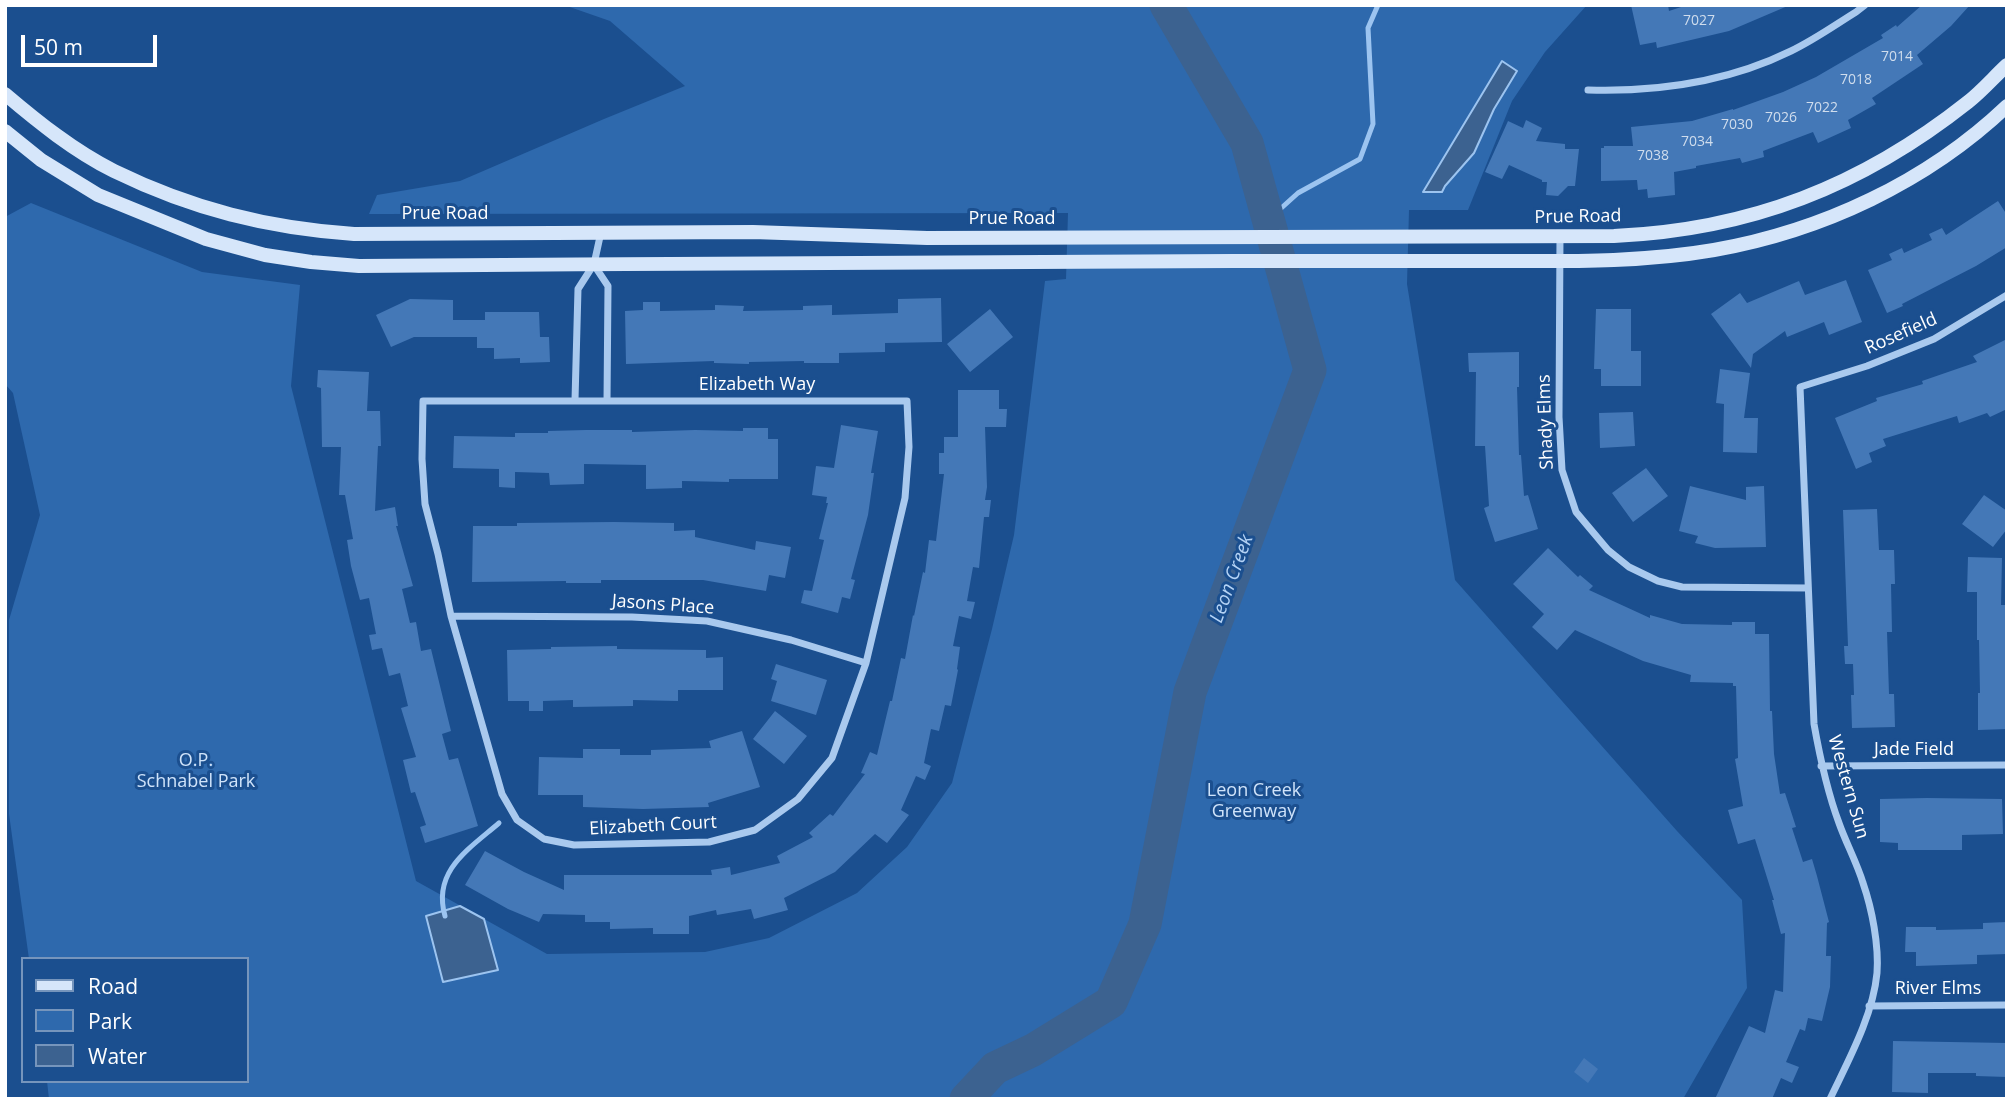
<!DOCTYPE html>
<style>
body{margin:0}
#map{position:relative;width:2012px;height:1104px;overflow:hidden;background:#1b4f8f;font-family:"Open Sans",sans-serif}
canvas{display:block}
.frame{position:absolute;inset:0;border:7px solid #fff;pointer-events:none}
.legend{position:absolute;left:21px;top:957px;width:228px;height:126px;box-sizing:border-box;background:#1b4f8f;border:2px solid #7695bc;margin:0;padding:9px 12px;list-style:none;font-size:21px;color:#fff}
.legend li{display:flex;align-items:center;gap:14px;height:35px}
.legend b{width:35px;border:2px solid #7695bc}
.scale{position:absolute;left:21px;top:35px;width:136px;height:32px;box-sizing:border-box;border:4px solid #fff;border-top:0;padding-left:9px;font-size:21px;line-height:24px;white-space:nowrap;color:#fff;-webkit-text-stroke:5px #1b4f8f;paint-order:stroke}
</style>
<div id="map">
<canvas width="2012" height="1104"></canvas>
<div class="frame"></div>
<ul class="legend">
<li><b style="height:9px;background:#d6e6fa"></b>Road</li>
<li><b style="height:19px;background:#2e69ad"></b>Park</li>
<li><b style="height:19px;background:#3c6290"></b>Water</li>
</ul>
<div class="scale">50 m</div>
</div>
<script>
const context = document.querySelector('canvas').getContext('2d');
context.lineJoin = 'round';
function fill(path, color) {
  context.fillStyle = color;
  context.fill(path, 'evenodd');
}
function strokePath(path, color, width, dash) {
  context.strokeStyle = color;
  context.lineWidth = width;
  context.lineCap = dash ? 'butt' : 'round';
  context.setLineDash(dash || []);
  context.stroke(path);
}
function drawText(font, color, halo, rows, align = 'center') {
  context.font = font + ' "Open Sans",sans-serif';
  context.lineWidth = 6;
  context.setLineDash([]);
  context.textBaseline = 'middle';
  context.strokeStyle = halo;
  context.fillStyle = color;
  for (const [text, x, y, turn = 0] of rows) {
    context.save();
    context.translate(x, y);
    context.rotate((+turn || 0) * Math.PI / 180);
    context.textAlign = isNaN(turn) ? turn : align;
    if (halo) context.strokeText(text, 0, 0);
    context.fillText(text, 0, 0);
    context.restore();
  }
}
fill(new Path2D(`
 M564,5H1587L1545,52L1512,101L1468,210H1409L1407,284L1455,580L1677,831L1742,900L1747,988L1683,1099H49L47,1081H247V959H29L9,814V620L40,515L13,393L5,384V217L31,203L202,272L300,285L291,386L416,881L547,954L705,952L769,938L857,893L907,847L952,783L992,629L1014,535L1045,281L1066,279L1068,213L369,214L377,195L460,181L604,119L685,86L610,21Z`), '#2e69ad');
const water = new Path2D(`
 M1502,61L1517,71L1494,109L1474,153L1445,186L1442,192H1423Z
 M460,906L484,919L498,970L443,982L426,916Z`);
fill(water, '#3c6290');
strokePath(water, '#9cc4f0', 2);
strokePath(new Path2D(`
 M1268,220L1298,193L1360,159L1373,124L1368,28L1378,5
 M445,916C432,871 469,849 499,823`), '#9cc4f0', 5);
strokePath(new Path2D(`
 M966,1099L995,1068L1033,1050L1111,1002L1145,924L1190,692L1310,370L1247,143L1166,5`), '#3c6290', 33);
fill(new Path2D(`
 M1631,5H1668L1669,11L1687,5H1790L1729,31L1657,48L1656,42L1640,45Z
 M1922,5H1970L1951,26L1917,55L1923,64L1872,98L1876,104L1848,120L1851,128L1818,143L1813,132L1763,151L1764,157L1742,163L1740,158L1696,166V168L1674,172L1675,195L1648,198L1647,189L1638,190L1637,180L1601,181V148H1604V146H1633L1631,127L1692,121L1733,109V110L1783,92L1816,77L1883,38L1881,35L1896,25L1897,27Z
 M1526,120L1542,128L1536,141L1565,144V149H1579L1575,186H1568L1558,196L1546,195L1547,182H1542V180L1509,165L1502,179L1485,172L1508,121L1523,128Z
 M1998,201L2007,215V247L1976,266L1902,304L1903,306L1887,313L1868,270L1892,260L1889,254L1902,248L1904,253L1932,240L1929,234L1942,228L1946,235Z
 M1846,280L1862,322L1829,335L1824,322L1787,337L1785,331L1753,354L1751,368L1711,314L1740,293L1747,303L1799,281L1805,295Z
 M941,298L942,342L885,343V352L839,353V363H804V361L749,362V364L714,363V361L626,364L625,311L643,310V302H660V311L715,310V305L744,306L743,311L803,310V306L832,305V315L898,313V299Z
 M410,299L453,300V320H485V312H539L540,337H549L550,362L520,363V358L494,359V348H477V337H414L391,347L376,315Z
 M990,309L1013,337L970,372L947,344Z
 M1596,309H1631V351H1641V386H1601V369H1594Z
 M2007,339V409L1990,417L1987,413L1959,423L1957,416L1883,439L1886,446L1869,453L1872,462L1856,469L1835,418L1877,401L1876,398L1923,384L1922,381L1977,362L1973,356Z
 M1519,352V387H1517L1519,455H1521L1524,496L1528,495L1538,529L1495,542L1484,508L1489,506L1485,446H1475L1476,372H1469L1468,353Z
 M1720,369L1750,373L1744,418H1758L1757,453L1723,452L1724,404L1716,403Z
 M318,370L369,372L367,411H380L381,446H378L375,511L395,507L398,526H396L413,586L402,589L410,623L416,622L421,651L431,649L451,731L442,734L449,760L458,758L478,826L425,843L420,827L426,825L415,792L411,793L403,760L416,757L401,708L408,706L400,673L389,676L382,648L372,650L369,635L376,634L369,598L360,600L351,566L347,540L353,539L345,495H339L341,447H322L321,388L317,387Z
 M958,390H999V409H1007L1006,427H985L987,487L985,500H991L989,517H984L979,568L973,567L967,601L975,602L971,619L959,616L953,646L960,647L957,669L958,670L951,706L945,705L939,731L931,729L924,763L931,766L925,780L916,776L901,810L909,815L887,843L875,834L835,872L784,898L788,910L754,919L751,909L717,915L716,910L689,916V934H653V928L610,929V922H585V915L543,914L539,922L508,909L465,885L485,851L524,872L564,890V875H712L711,870L730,867L731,875L780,863L777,856L813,837L809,833L830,814L833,816L865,774L861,773L870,752L877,755L890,701H892L901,658L905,659L913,615L914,616L923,572L925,573L929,540L936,541L944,474H939V453H944V437H958Z
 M1633,412L1635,446L1600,448L1599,413Z
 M841,425L878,431L871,473H874L868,515L851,579L855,580L850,599L842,597L838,613L801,603L804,590L812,591L824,540L819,539L828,503H826L827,497L812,495L816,466L834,468Z
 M743,428H768V439H778V479H729V482L682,481V488L646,489V465L584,464V484L550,485L549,473L515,472V488L499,487V469L453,468L454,436L515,437V433H548V431L586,430H632V432L695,430L743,431Z
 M1646,468L1668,496L1633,522L1612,493Z
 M1690,486L1746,500V487L1764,486L1766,547L1715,548L1695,543L1698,536L1679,531Z
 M1984,495L2007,511V529L1993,547L1962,524Z
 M1877,509L1879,550H1894L1895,584H1891L1892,632H1887L1889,694H1894L1895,727L1852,728L1851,695H1854L1853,664H1845L1844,646H1848L1843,510Z
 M614,522L674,523V531L695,530V537L755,550L756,541L791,547L785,578L769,575L766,591L703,580H601V583H566V581L472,582L473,526H517V523Z
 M1548,548L1578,577L1580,575L1593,586L1589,590L1650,618V615L1682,624L1732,625V622H1755V634H1769L1770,711H1772L1774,754L1780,794L1785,793L1796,827L1792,828L1803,862L1812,859L1817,876L1829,922L1827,923L1826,956H1831L1830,987L1822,1021L1808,1018L1805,1031L1800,1029L1786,1062L1799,1067L1792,1083L1781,1078L1772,1099H1715L1749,1026L1765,1033L1775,990L1783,992L1785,933L1781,934L1772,900H1774L1755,839L1738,844L1728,810L1743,806L1735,759L1738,758L1736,686H1733V683L1690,682L1691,675L1643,661L1575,630L1557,650L1532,627L1544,614L1513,584Z
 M1968,557L2002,558L2001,605H2007V729L1978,730V693H1980L1979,640H1977V592H1967Z
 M617,646V649L706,650V658L723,657V690H678V701L633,700V706L573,707V700L543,701V711H529V701H508L507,650L551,649V647Z
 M776,664L827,680L816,715L771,701L777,681L771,679Z
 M775,711L807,736L784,764L753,739Z
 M742,731L760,787L708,803L709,807L643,809L583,807V795H538L539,757L583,758V749H620V755H651V750L711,748L709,741Z
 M1927,798L2002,799L2003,834L1962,835V850H1898V843L1880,842V799Z
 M2007,922V954L1977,955V964L1916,966V952H1905L1906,927H1936V930L1983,929V923Z
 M1893,1041L2007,1043V1077L1976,1076V1073H1928V1093L1892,1092Z
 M1584,1058L1598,1069L1588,1083L1574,1072Z`), '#4478b7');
strokePath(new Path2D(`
 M1588,90C1657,92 1728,82 1791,51C1814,40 1835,25 1856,12L1865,5
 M1560,236L1559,417L1562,470L1576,512L1608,550L1629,567L1658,581L1682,587L1808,588
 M594,265L608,286L607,401
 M575,400L578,289L594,264L601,232
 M423,401H907L909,447L905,498L866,663L832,758L798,799L755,830L709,842L574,845L544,839L517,820L502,794L451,616L438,554L425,504L422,459Z
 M451,616L632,617L707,621L791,640L866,663
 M1821,766L2007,765
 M1869,1006L2007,1005
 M1830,1099C1848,1061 1873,1016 1877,973C1879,945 1872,909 1863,883C1857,863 1846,843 1839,823C1827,791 1820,758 1814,724L1800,387L1867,366L1934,339L2007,295`), '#a9c9ee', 7);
strokePath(new Path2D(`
 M5,94C38,122 74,151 114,171C192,209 267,228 354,234L753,232L927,238L1614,236C1750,230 1862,186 1968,102C1982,91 1994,77 2007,65
 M5,131L41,160L98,195L206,239L265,255L311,262L359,266C650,264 941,261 1232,261C1316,261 1401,261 1486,261C1562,261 1639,263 1714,250C1822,231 1927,182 2007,106`), '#d6e6fa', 14);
drawText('14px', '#d0dded', null, [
 ["7027",1699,21],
 ["7014",1897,57],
 ["7018",1856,80],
 ["7022",1822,108],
 ["7026",1781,118],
 ["7030",1737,125],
 ["7034",1697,142],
 ["7038",1653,156]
]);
drawText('18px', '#fff', '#1b4f8f', [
 ["Prue Road",445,214],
 ["Prue Road",1578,217,-1],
 ["Prue Road",1012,219],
 ["Rosefield",1901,334,-24],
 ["Elizabeth Way",757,385],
 ["Shady Elms",1546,422,-92],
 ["Jasons Place",663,605,4],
 ["Jade Field",1914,750],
 ["Western Sun",1848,787,74],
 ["Elizabeth Court",653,826,-3],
 ["River Elms",1938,989]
]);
drawText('18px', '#cfe3fa', '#1b4f8f', [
 ["O.P.",196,761],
 ["Schnabel Park",196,782],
 ["Leon Creek",1254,791],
 ["Greenway",1254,812]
]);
drawText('italic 19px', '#b5d3f5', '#1b4f8f', [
 ["Leon Creek",1232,579,-70]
]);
</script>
